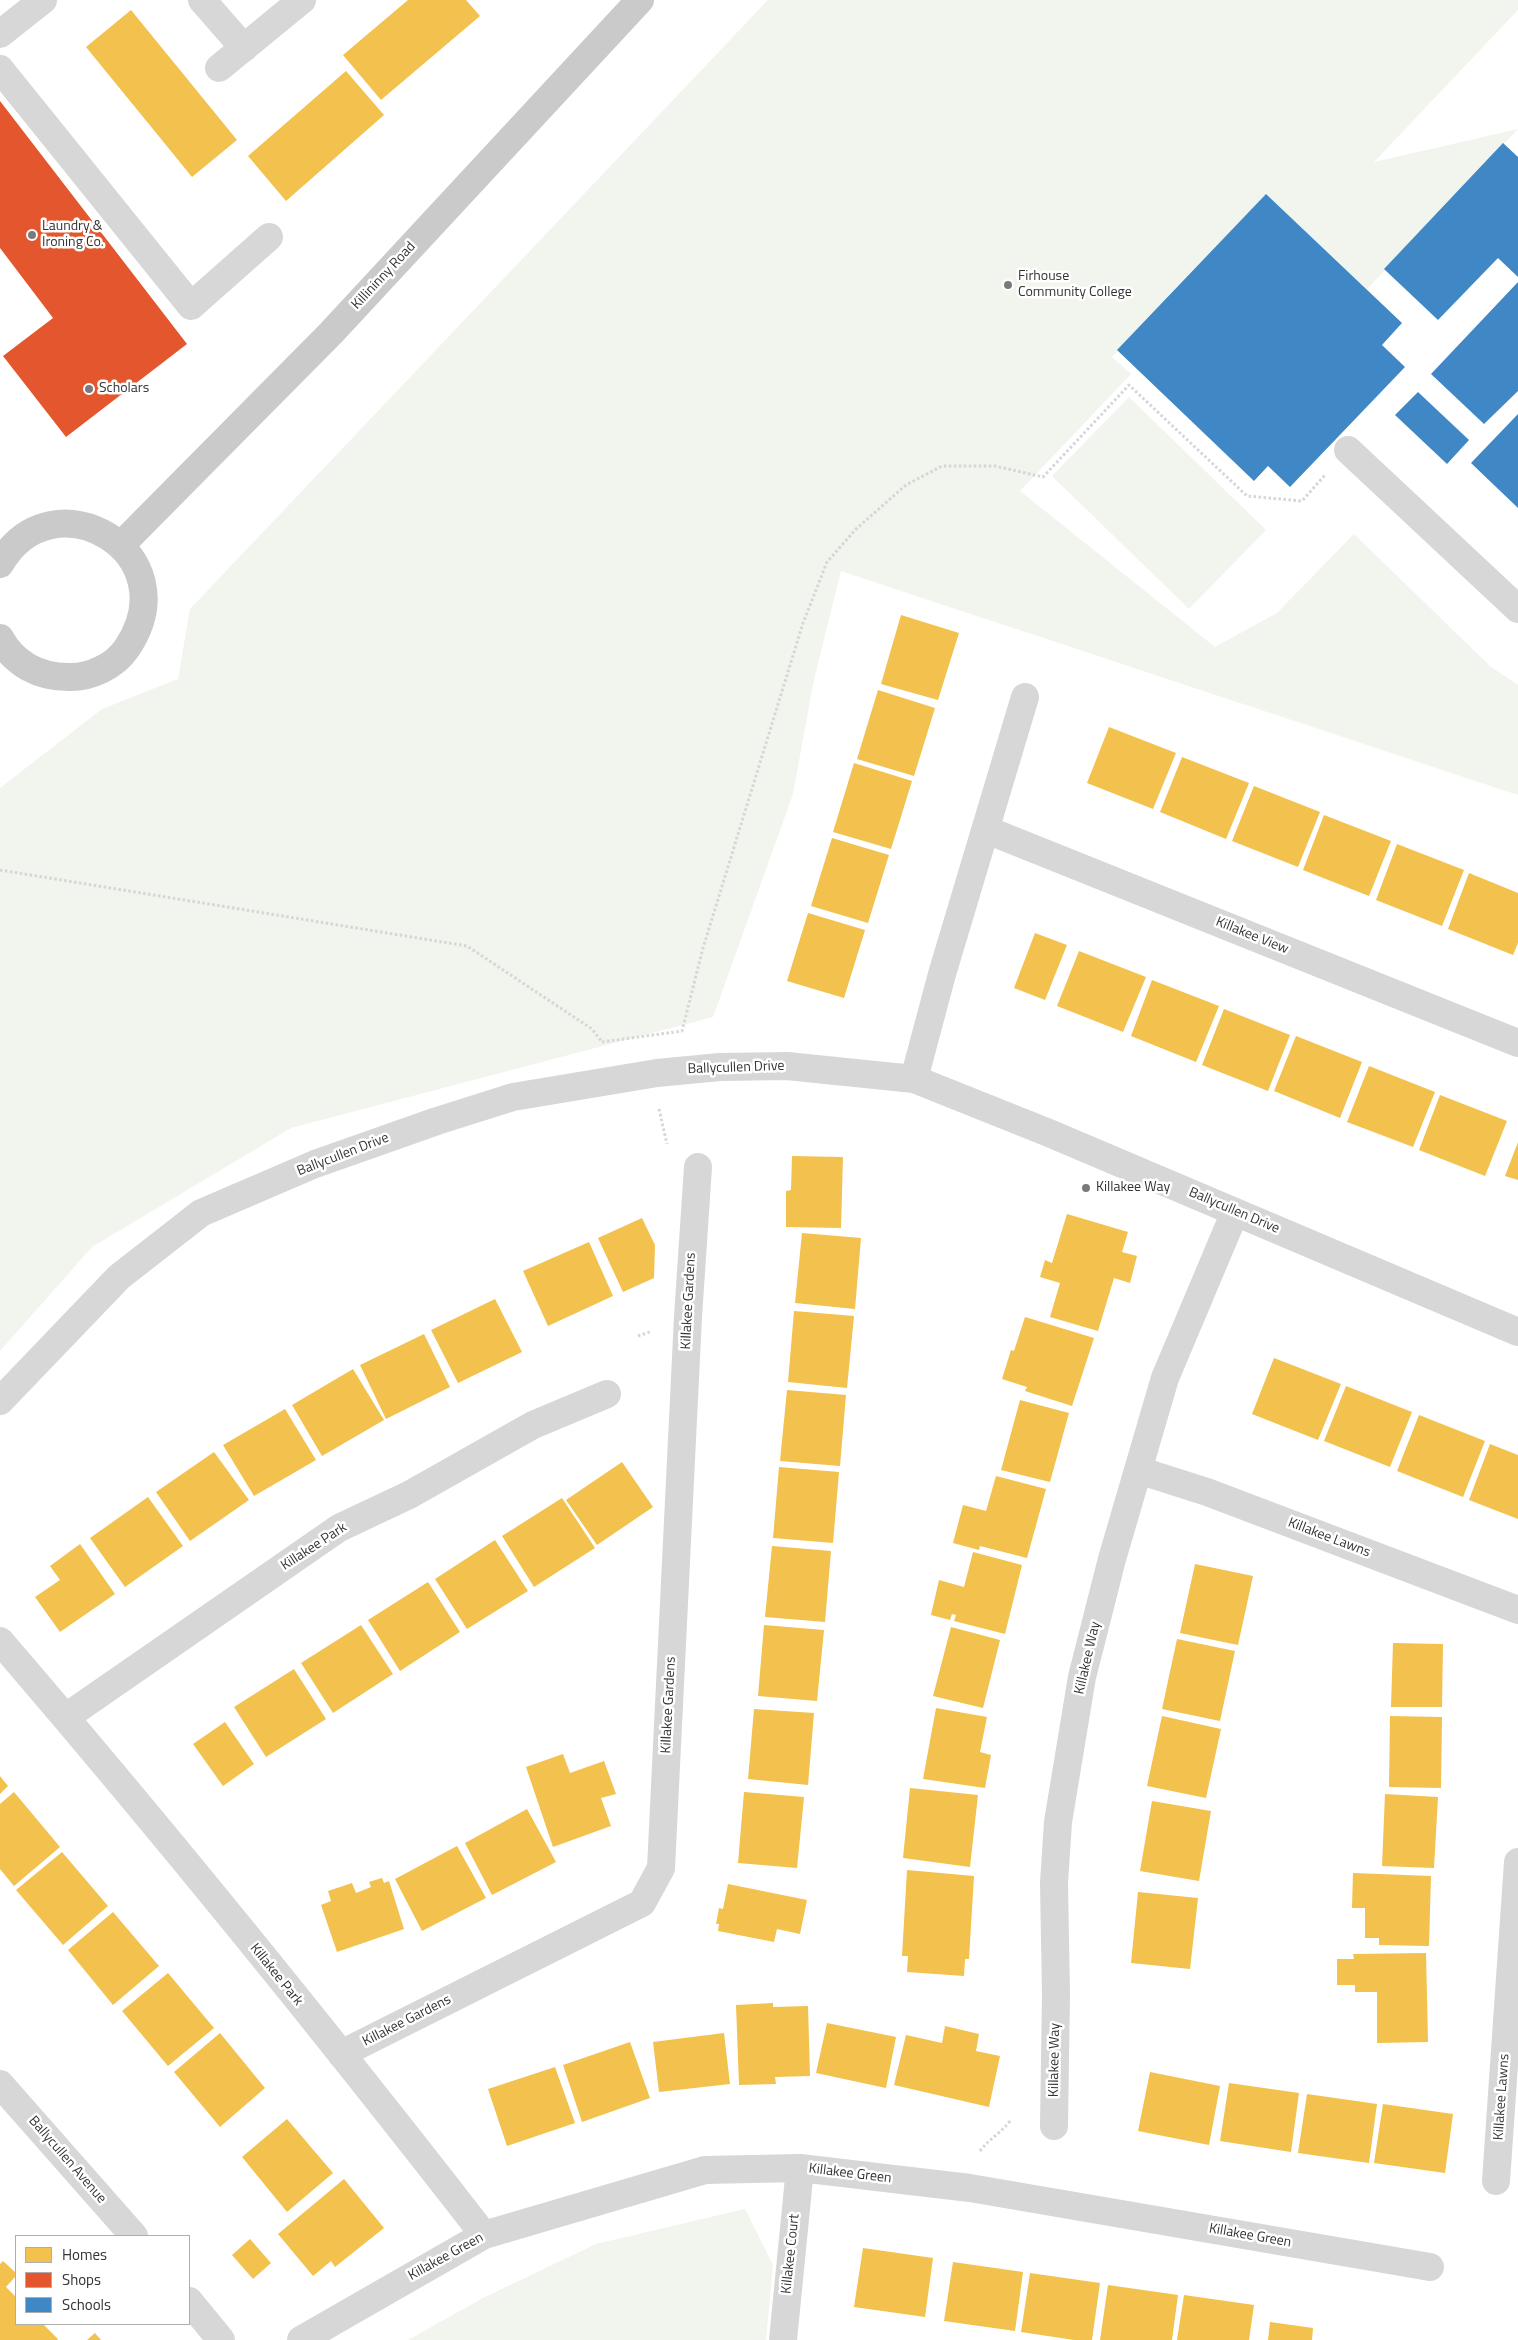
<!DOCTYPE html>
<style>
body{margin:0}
#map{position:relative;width:1518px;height:2340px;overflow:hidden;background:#fff;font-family:"Titillium Web",sans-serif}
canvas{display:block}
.legend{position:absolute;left:15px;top:2235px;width:175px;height:90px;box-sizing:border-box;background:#fff;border:1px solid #adadad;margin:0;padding:6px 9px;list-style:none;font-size:15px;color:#333}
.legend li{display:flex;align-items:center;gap:10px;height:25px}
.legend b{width:25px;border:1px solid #adadad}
</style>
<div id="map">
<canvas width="1518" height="2340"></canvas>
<ul class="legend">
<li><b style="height:14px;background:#f2c14e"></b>Homes</li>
<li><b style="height:14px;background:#e4572e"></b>Shops</li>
<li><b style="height:14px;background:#3f88c5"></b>Schools</li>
</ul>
</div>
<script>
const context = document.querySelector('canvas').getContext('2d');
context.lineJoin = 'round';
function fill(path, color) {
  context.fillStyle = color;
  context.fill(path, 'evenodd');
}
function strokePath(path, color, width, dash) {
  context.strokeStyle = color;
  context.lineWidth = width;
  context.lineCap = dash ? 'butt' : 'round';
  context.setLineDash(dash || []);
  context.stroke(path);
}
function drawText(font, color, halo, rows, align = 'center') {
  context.font = font + ' "Titillium Web",sans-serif';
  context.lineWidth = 5;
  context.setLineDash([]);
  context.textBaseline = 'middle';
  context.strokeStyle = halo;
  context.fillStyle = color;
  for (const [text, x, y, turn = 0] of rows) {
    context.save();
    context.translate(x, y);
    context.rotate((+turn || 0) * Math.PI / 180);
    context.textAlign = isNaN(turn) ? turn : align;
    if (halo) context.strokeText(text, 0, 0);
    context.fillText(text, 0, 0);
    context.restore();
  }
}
fill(new Path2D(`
 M768,0H1518V10L1374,162L1518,129L1367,289L1266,194L1112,357L1131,374L1020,491L1215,647L1277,613L1354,534L1491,667L1518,685V795L841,571L813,684L793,794L713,1017L291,1128L92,1247L0,1351V788L102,709L178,679L190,609Z
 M1129,397L1266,530L1189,609L1052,476Z
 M745,2209L773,2265L766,2340H408L483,2298L596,2244Z`), '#f1f5ed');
fill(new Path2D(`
 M408,0H466L480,16L381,100L343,55Z
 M131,10L237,140L192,177L86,47Z
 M346,71L384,115L286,201L248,156Z
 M901,615L959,633L938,700L881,684Z
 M878,690L935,708L914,776L857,759Z
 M1109,727L1176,753L1153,809L1087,783Z
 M1182,757L1249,783L1226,839L1160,812Z
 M854,763L912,781L891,849L833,832Z
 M1254,786L1320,812L1298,867L1232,841Z
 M1324,815L1391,841L1369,896L1303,870Z
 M832,838L889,855L868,923L811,906Z
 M1397,844L1464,870L1442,926L1376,900Z
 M1469,873L1518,893V943L1513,955L1448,929Z
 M808,913L865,930L844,998L787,981Z
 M1035,933L1067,945L1045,1000L1014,988Z
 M1079,951L1146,977L1123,1032L1057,1006Z
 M1152,980L1219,1006L1196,1062L1131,1036Z
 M1224,1009L1290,1035L1268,1091L1202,1065Z
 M1296,1036L1362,1062L1340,1118L1274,1091Z
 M1369,1066L1435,1092L1413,1147L1347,1122Z
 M1440,1095L1507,1121L1485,1176L1419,1150Z
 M1518,1142V1180L1505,1176Z
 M792,1156L843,1157L841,1228L786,1227V1191L791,1190Z
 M1067,1214L1128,1232L1122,1252L1137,1256L1130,1283L1114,1278L1098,1331L1050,1317L1060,1283L1040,1277L1045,1260L1052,1263Z
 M642,1218L655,1245L654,1278L623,1292L598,1238Z
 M802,1233L861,1238L855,1309L795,1303Z
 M589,1242L613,1296L548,1326L523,1271Z
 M495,1299L522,1352L458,1383L431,1330Z
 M794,1311L854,1316L847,1388L788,1382Z
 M1025,1317L1094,1338L1072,1406L1025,1391L1027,1387L1002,1379L1011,1350L1014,1351Z
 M424,1334L450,1387L386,1419L360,1365Z
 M1274,1358L1341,1384L1318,1440L1252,1414Z
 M353,1369L384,1420L322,1456L292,1405Z
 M1346,1386L1412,1412L1390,1467L1324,1441Z
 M787,1390L846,1395L840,1466L780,1461Z
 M1020,1400L1069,1413L1050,1482L1001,1470Z
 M285,1409L316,1460L254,1496L223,1445Z
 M1419,1415L1485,1441L1463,1497L1397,1471Z
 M1490,1444L1518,1455V1519L1469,1500Z
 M214,1452L249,1500L190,1541L156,1492Z
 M622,1462L653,1507L597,1545L566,1500Z
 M779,1467L839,1472L833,1543L773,1538Z
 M996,1476L1046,1489L1027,1558L980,1546L979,1550L953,1543L963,1505L986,1511Z
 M148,1497L183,1546L125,1587L90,1538Z
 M562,1498L595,1548L534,1587L502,1536Z
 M495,1540L528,1591L467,1629L435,1579Z
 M80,1544L115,1594L60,1632L35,1597L60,1580L50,1566Z
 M772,1546L831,1551L825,1622L765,1617Z
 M973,1552L1022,1565L1005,1634L954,1621L956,1615L952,1614L950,1620L931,1615L939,1580L964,1587Z
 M1195,1564L1253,1576L1238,1645L1180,1633Z
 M428,1582L460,1632L400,1671L368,1620Z
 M361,1625L393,1674L333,1713L301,1663Z
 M764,1625L824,1630L817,1701L758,1696Z
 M951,1627L1000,1640L983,1708L933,1696Z
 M1177,1639L1235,1651L1220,1721L1162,1709Z
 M1393,1643L1443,1644L1442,1707H1391Z
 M294,1669L326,1719L266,1757L234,1707Z
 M936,1708L987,1717L980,1752L991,1755L985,1788L923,1779Z
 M754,1709L814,1713L808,1785L748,1779Z
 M1162,1716L1221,1729L1206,1798L1147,1786Z
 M1390,1716L1442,1717L1441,1788L1389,1787Z
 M225,1722L254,1764L223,1786L193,1744Z
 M563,1754L570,1773L604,1761L616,1794L601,1798L611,1826L553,1847L526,1767Z
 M0,1776L8,1786L0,1794Z
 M910,1788L978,1795L970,1867L903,1858Z
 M14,1792L60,1847L14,1886L0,1869V1804Z
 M744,1792L804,1797L797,1868L738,1863Z
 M1385,1794L1438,1797L1434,1868L1382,1866Z
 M1152,1801L1211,1811L1199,1881L1140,1871Z
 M527,1809L556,1862L492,1895L465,1843Z
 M457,1846L486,1898L422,1931L395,1879Z
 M62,1852L108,1906L63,1945L16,1890Z
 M907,1870L974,1876L969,1959H965L964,1976L907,1972L908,1956H902Z
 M1353,1873L1431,1876L1429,1946L1379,1945V1938H1365V1908H1352Z
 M382,1878L384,1883L389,1881L404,1929L337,1952L321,1905L331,1901L328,1891L352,1883L356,1893L371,1887L369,1882Z
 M728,1884L807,1900L800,1934L777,1929L774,1942L718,1931L719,1924H716L719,1908L723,1909Z
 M1138,1892L1198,1898L1190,1969L1131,1963Z
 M113,1912L159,1966L113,2005L68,1950Z
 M1426,1953L1428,2042L1377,2043V1992H1355V1985H1337V1959H1354L1353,1954Z
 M168,1973L214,2028L168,2066L122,2011Z
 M773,2003V2007L808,2006L810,2076L775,2077L776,2084L739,2085L736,2005Z
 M827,2023L896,2037L886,2088L816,2073Z
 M945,2026L979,2034L976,2051L1000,2056L989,2107L894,2085L906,2035L942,2043Z
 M220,2033L265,2088L220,2127L174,2072Z
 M724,2033L730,2084L659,2092L653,2042Z
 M630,2042L650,2098L582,2122L563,2065Z
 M555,2067L575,2123L507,2146L488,2089Z
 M1150,2072L1220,2086L1209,2145L1138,2131Z
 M1229,2083L1299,2093L1291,2152L1220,2141Z
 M1307,2094L1377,2104L1369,2163L1298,2153Z
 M1383,2104L1453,2114L1445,2173L1374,2163Z
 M287,2119L333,2173L287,2212L242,2157Z
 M344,2179L384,2228L335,2267L331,2261L313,2276L278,2234Z
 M250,2239L271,2263L253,2279L232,2255Z
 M863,2248L933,2258L925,2317L854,2307Z
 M3,2261L16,2273V2276L6,2287L16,2297V2324H43L58,2339L57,2340H0V2264Z
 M953,2262L1023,2272L1015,2331L944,2321Z
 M1030,2273L1100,2283L1092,2340H1074L1021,2332Z
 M1108,2285L1178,2295L1172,2340H1100Z
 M1184,2295L1254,2305L1249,2340H1177Z
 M1270,2322L1313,2328L1312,2340H1268Z
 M95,2333L101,2340H87Z`), '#f2c14e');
fill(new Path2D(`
 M0,101L187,344L66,437L3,356L53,318L0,248Z`), '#e4572e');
fill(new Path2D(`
 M1503,143L1518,157V277L1498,258L1438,320L1384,269Z
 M1266,194L1402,323L1382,345L1405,367L1290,487L1268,466L1254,481L1117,350Z
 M1518,282V391L1484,424L1431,374Z
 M1418,392L1469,440L1447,464L1395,415Z
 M1518,414V508L1471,463Z`), '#3f88c5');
strokePath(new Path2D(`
 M0,870L467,946L592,1029L602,1042
 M602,1042L682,1031L703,948L803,623L827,562L856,529L906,485L942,466H995L1043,477L1129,385L1247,496L1302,501L1325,475
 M659,1109L667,1144
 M638,1336L652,1331
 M980,2151C989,2139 1001,2133 1010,2121`), '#d6d6d6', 3, [2.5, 2.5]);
strokePath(new Path2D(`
 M202,0L244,48
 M0,34L43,0
 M219,68L302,0
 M0,69L191,306L269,237
 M1348,450L1518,609
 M987,830L1518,1043
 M914,1079L942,974L1025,697
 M0,1401L119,1277L201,1213L315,1164L437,1121L513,1097L657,1073L720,1067L787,1066L914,1079L1049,1133L1518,1332
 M1138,1470L1207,1492L1518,1610
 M0,1641C166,1834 327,2033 484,2235
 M66,1717L339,1528L409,1495L533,1425L607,1394
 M341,2054L642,1903L661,1868L688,1317L698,1167
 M0,2084L134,2236
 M1054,2126L1056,1994L1054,1883L1058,1822L1082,1677L1112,1559L1165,1378L1235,1212
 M1496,2181L1518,1862
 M189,2301L221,2340
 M301,2340L484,2235L705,2170L800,2168L970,2188L1430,2267
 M783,2340L800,2168`), '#d7d7d7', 28);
strokePath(new Path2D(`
 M121,545L331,333L640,0
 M0,564C53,472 191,553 127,648C115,666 90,678 68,677C39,677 14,664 0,638`), '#cacaca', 28);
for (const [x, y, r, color] of [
 [32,235,5,"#7a7a7a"],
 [1008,285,5,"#7a7a7a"],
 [89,389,5,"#7a7a7a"],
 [1086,1188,5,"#7a7a7a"]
]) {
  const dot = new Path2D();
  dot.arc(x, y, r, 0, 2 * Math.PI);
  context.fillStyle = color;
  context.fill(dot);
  strokePath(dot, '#fff', 2);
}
drawText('14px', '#333', '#fff', [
 ["Laundry &",42,227],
 ["Ironing Co.",42,243],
 ["Firhouse",1018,277],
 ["Community College",1018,293],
 ["Scholars",99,389],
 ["Killakee Way",1096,1188]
], 'left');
drawText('14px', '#333', '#fff', [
 ["Killininny Road",384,276,-47],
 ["Killakee View",1252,936,22],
 ["Ballycullen Drive",736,1068,-2],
 ["Ballycullen Drive",343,1155,-21],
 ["Ballycullen Drive",1234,1211,23],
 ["Killakee Gardens",689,1301,-87],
 ["Killakee Lawns",1329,1538,21],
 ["Killakee Park",314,1547,-33],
 ["Killakee Way",1088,1658,-77],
 ["Killakee Gardens",669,1705,-87],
 ["Killakee Park",276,1975,51],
 ["Killakee Gardens",407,2021,-27],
 ["Killakee Way",1055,2060,-89],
 ["Killakee Lawns",1502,2097,-86],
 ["Ballycullen Avenue",67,2160,49],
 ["Killakee Green",850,2174,7],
 ["Killakee Green",1250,2236,10],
 ["Killakee Court",791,2254,-84],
 ["Killakee Green",446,2257,-29]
]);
</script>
